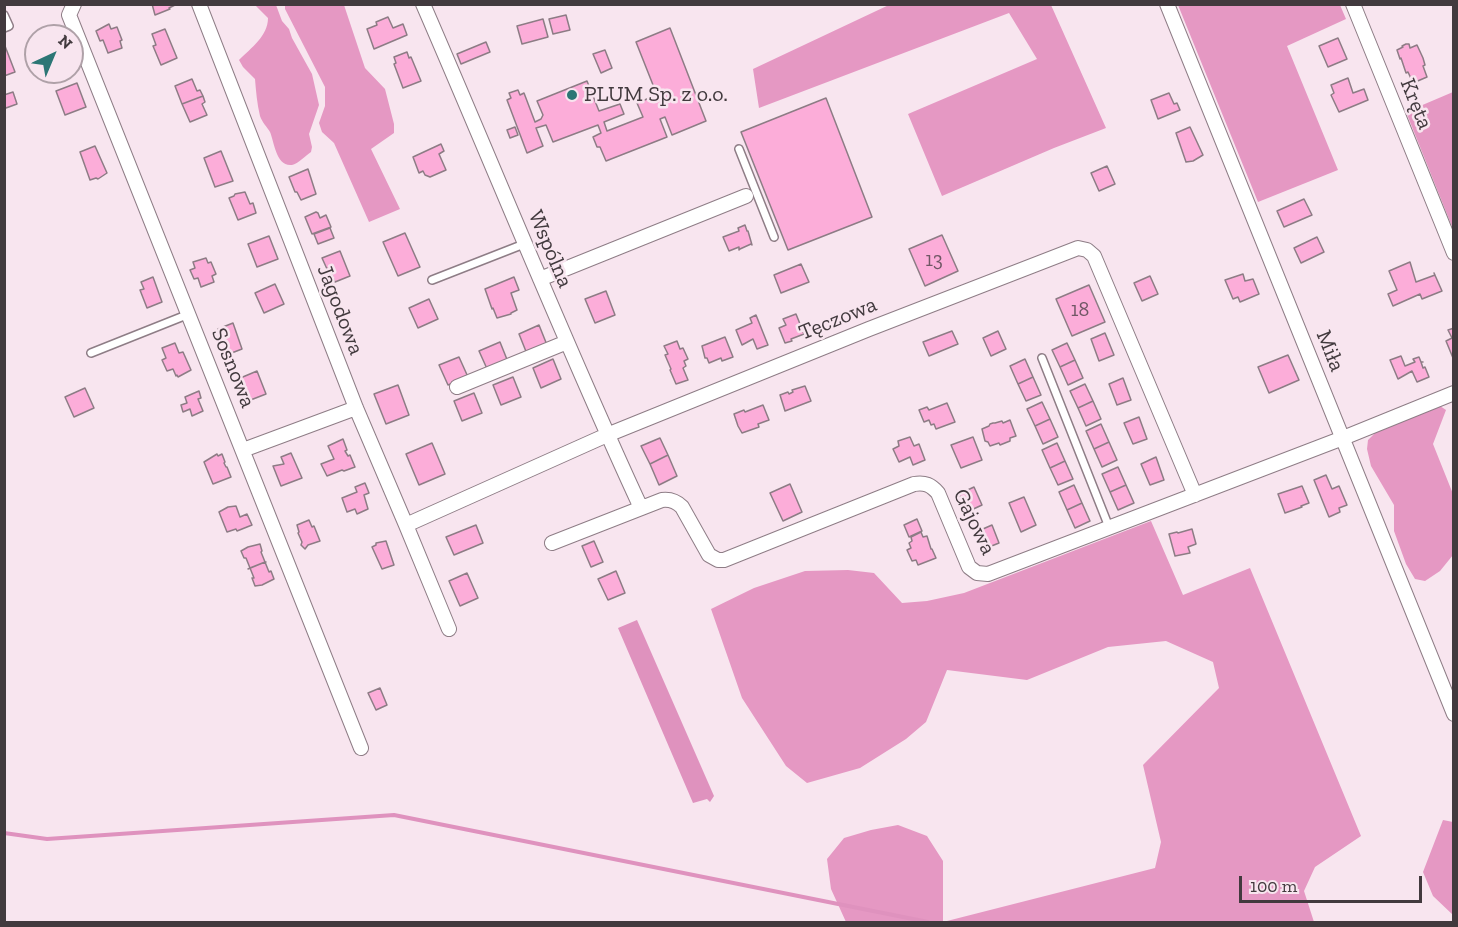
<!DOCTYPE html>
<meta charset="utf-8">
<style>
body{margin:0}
#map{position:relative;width:1458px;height:927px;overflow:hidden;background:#f8e5ef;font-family:"Zilla Slab",serif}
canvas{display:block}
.frame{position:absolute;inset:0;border:6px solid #423a3e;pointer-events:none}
.north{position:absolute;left:24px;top:24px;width:60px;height:60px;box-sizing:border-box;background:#f8e5ef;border:2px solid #afa1a8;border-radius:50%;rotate:44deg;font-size:16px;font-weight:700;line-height:24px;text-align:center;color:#423a3e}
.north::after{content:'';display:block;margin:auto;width:21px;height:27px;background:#2c7675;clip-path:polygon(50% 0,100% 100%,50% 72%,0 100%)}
.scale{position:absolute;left:1239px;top:876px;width:183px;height:27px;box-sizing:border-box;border:3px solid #423a3e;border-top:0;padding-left:8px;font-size:18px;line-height:21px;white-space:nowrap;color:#423a3e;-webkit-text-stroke:4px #f8e5ef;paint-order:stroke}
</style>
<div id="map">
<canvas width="1458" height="927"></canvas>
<div class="frame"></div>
<div class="north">N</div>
<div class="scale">100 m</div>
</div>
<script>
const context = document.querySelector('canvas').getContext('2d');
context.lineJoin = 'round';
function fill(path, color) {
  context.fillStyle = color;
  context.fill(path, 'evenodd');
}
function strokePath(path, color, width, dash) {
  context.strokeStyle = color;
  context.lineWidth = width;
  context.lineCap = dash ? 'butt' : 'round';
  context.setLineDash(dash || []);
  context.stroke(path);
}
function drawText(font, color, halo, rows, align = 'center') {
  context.font = font + ' "Zilla Slab",serif';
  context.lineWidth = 5;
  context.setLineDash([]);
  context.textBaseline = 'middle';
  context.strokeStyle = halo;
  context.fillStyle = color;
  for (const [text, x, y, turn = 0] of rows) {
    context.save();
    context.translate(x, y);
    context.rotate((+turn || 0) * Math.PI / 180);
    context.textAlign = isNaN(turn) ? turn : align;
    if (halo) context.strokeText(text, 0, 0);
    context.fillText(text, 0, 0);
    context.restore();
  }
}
fill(new Path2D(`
 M891,4L1051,5L1106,128L1054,148L942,196L908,114L1037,59L1009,13L759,108L753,69Z
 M255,5H276L282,21L289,29L292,38L312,74L319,105L309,134L312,147L311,152C306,155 298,164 292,165C276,167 274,141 270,132C267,127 262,122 260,116C257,104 256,91 255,79L243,67L239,60C251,48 268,36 268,18Z
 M285,5H344L365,68L385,89L394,124V133L371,149L400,209L369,222L334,143L322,132L319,123L325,106V87L285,9Z
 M1178,5H1340L1346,19L1287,46L1338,170L1258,202Z
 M1453,92V229L1406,112Z
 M1440,406L1446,410L1433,444L1453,494V555L1440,571L1425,581L1415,579L1406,564L1394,531V505L1371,466L1367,449L1368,440L1380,428Z
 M1151,521L1183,595L1250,568L1361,836L1315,867L1304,891L1314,922H846L831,889L827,859L844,838L871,830L898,825L927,836L943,861V922L1155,868L1161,842L1143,765L1219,688L1213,662L1166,641L1108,647L1027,680L947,670L926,722L906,739L860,768L807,783L786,766L742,698L711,609L754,588L805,571L848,570L874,573L902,603L927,601L964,593Z
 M1443,820L1453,822V915L1433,896L1423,872Z`), '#e598c3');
fill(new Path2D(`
 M637,620L714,796L710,802L707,799L693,803L618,628Z`), '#df92be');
strokePath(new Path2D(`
 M4,833L47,839L394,815L928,922`), '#df92be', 4);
const building = new Path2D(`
 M152,4H175V5L169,8L170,9L155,15Z
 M566,15L570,30L553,34L549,19Z
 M388,17L393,28L403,24L407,35L374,49L367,29L377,25L376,22Z
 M543,19L548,37L522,44L517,26Z
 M109,24L111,29L117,27L122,40L120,41L122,48L108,53L103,40L100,41L96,31Z
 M670,28L706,121L672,135L665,117L660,119L667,137L606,161L600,147H597L593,137L601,133L598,125L553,142L546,125L536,128L543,146L527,153L507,100L511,98L509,93L518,90L520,95L524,93L535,122L541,119L543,115L537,101L587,81L599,111L620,104L624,114L604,122L607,131L643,117L637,103L657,95L636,42Z
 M165,29L177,58L161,65L153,46L156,45L152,34Z
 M1338,38L1347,59L1328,67L1319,46Z
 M486,42L490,52L461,64L457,54Z
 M1406,44H1409L1410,48L1417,45L1423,58L1425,65L1423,66L1427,77L1413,83L1408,72L1406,73L1401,58L1400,59L1397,50L1403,47L1402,46Z
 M5,46L15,72L4,76V47Z
 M605,50L612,68L601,73L593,54Z
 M407,52L409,58L411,57L421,81L403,88L394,64L396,63L394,57Z
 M1348,78L1353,93L1364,89L1368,100L1339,112L1331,95L1334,93L1331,85Z
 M192,79L197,91L200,90L203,96L182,104L175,86Z
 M77,83L86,107L65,115L56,91Z
 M13,92L17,104L6,108L4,104V95Z
 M1169,93L1174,104L1177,103L1180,110L1158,119L1151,100Z
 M203,96L205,102L202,104L207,115L190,122L182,104Z
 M826,98L872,217L788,250L741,132Z
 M515,127L518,135L510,138L507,130Z
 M1190,127L1203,155L1193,161L1186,162L1176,133Z
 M441,144L444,151L439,154L446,170L430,177L425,175L423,171L419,173L413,157Z
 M95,146L107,173L98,179L96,178L90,180L80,152Z
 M221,151L233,181L215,187L204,158Z
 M1107,166L1115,184L1099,191L1091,173Z
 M308,169L316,194L301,200L297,192H295L289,177Z
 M245,192L250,204L253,203L256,213L238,220L229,198L234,196L235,194Z
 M1304,199L1312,215L1284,227L1277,211Z
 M316,212L318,213L320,218L326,215L331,227L312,234L305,217Z
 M745,225L747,231H748L752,245L751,244L740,249L739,250V247L729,251L723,237L739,231L738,228Z
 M330,228L334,238L318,244L314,234Z
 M405,233L420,267L398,276L383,242Z
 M942,235L958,271L925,286L909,249Z
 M269,236L278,259L257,267L248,244Z
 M1317,237L1324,252L1301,263L1294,248Z
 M340,251L350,276L335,282L329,268L327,269L322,258Z
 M206,258L208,263L211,262L216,274L212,276L214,282L201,287L198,278L194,279L190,270L195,268L193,262Z
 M1410,262L1416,282L1435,275L1434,273L1442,291L1422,299L1420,294L1393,306L1388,294L1397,290L1389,271Z
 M801,264L809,282L781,293L774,275Z
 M1243,274L1245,281L1253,279L1259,294L1240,302L1238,297L1233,299L1225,280Z
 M1150,276L1158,294L1142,301L1134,283Z
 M153,277L162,302L147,308L140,290L144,289L141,282Z
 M514,277L519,290L511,293L517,310L511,313V314L497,318L493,308L492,309L485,289Z
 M275,284L284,304L264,313L255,293Z
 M1089,285L1105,322L1072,336L1056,299Z
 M606,291L615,315L595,323L585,299Z
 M429,299L438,319L418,328L409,308Z
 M796,314L804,334L791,339L792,341L785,343L779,328L786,325L783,319Z
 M756,315L768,345L757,349L753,339L742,345L736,330L752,323L750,318Z
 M233,323L242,349L229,354L218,329Z
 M539,325L547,345L527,354L519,334Z
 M1454,328V358H1453L1446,341L1452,338L1448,330Z
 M952,331L958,344L929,356L923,342Z
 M998,331L1006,349L991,356L983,338Z
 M1105,333L1114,355L1099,361L1091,339Z
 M725,337L733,357L722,361L721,358L709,363L707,358H705L702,346Z
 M677,341L680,349L683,348L688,359L684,361L686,366L683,368L688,380L676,384L670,370L671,369L665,355L668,354L664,346Z
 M500,342L508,362L488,371L479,351Z
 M175,343L179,353L183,352L191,370L178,377L177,375L176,376L173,369L167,371L162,360L166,358L162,348Z
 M1067,343L1075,360L1060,367L1052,350Z
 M1288,355L1299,380L1269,393L1258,367Z
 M1401,356L1405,366L1415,362L1413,359L1419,357L1421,362H1423H1421L1423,368L1425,367L1429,377L1417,382L1412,371L1398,379L1390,360Z
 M459,357L468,377L448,385L439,365Z
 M553,359L561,379L541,388L533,368Z
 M1025,359L1033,377L1018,384L1010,366Z
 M1075,360L1083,378L1068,385L1060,367Z
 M257,371L266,394L248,401L238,379Z
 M513,377L521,397L501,405L493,385Z
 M1033,377L1041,395L1026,401L1018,384Z
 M1123,378L1131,400L1117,405L1109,384Z
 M1085,384L1093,401L1078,408L1070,391Z
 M398,385L409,415L386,424L374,394Z
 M805,386L811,401L785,411L780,395L788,392L789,394L793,392L792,390Z
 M85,388L94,408L74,417L65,397Z
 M199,391L201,398L198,399L203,411L192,416L190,409L183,412L181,405L187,403L185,397Z
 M474,393L482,413L462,421L454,401Z
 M1093,401L1101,419L1086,426L1078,408Z
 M1042,402L1050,419L1035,426L1027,409Z
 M947,403L955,422L936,429L934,424L931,425L929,420L924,422L919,410L927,407L929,410Z
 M763,405L769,420L758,424L759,427L742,433L738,426L734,414L744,410L745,412Z
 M1139,417L1147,439L1133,444L1124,423Z
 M1050,419L1058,437L1043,444L1035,426Z
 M1010,420L1016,436L1010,438V441L1000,445L999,443L990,446L988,442L985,441L982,429L989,426L990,424L993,423H995L1002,421L1003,423Z
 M1101,424L1109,442L1094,449L1086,431Z
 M910,437L914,446L919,444L925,460L913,465L910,457L899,462L893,449L899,446L898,441Z
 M973,437L982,460L961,468L951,445Z
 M660,438L668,455L650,464L641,446Z
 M343,439L347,450L345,451L348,456L350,455L355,467L344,471L342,470L327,476L321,464L334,459L328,446Z
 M1109,442L1117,460L1102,467L1094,449Z
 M432,443L445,474L419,485L406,454Z
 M1057,443L1065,461L1050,468L1042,450Z
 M291,453L302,478L281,486L273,466L284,464L281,457Z
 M217,454L218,456L222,454L225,462L224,463L226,467H227L231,477L213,484L204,462Z
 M668,455L677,476L659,485L650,464Z
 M1156,457L1164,480L1150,485L1141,464Z
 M1065,461L1073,479L1058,485L1050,468Z
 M1118,467L1126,485L1110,492L1102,474Z
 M1326,475L1332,489L1339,486L1347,505L1339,508L1340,512L1329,517L1314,480Z
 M365,483L369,493L364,495L368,509L357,514L355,509L347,512L342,498L357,492L355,487Z
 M790,484L802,512L783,521L770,493Z
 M1074,485L1082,503L1067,510L1059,492Z
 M1126,485L1134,503L1118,510L1110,492Z
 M1302,486L1309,503L1301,506L1302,507L1285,513L1278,494Z
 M974,487L982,505L967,512L959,494Z
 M1024,497L1036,525L1021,532L1009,503Z
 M1082,503L1090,521L1075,528L1067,510Z
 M236,506L240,517L247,514L252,525L237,531L236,529L227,532L219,512L228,507Z
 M917,519L922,531L909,537L904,525Z
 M309,520L312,527L314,526L320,541L308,545L305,549L301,545L302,542L298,533L299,532L297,525Z
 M476,525L483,543L454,555L446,537Z
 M992,525L999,543L984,549L976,532Z
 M1192,529L1196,544L1188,547L1190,553L1175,556L1169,534L1177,532L1178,533Z
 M921,532L923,537L927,536L931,549H932L936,558L918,565L916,560L912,561L907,550L911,548L909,543L912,541L911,537Z
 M386,541L394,565L382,569L372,547L376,545V543Z
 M594,541L603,562L591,567L582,546Z
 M260,544L262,551L261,552L265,562L250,568L246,558H244L241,551L248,547Z
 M265,562H266H265L269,572L271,571L274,579L262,585L255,586L252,578H254L250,568L248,569Z
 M616,571L625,593L608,600L598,579Z
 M467,573L478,598L460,606L449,581Z
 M380,688L387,705L376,710L368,693Z`);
fill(building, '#fcadd9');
strokePath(building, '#8d7c85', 1.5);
const service = new Path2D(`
 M4,15L9,26L4,28
 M739,149L774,237
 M432,280L524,244
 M91,353L189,314
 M1042,358L1109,527`);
const minor = new Path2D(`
 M74,4L69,15L361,748
 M199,4L356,408L406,525L449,629
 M423,4C496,172 564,342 641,508
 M1167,4L1454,714
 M1353,4L1454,253
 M540,279L746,196
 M457,387L567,342
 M243,450L356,408
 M406,525L607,435L869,329L1078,248L1087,250L1094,256L1195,495
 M552,543L662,500C670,499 676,501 682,507L709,555L718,560H724L914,484C925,482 931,485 938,493L969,567L977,573L988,574L1343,438L1454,393`);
strokePath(service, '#8e7d86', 10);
strokePath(minor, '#8e7d86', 16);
strokePath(service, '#fff', 7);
strokePath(minor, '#fff', 14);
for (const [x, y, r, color] of [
 [572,95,6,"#2c7675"]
]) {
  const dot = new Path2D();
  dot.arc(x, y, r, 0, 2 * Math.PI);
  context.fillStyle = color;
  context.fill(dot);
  strokePath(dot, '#f8e5ef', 2);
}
drawText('20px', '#705765', null, [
 ["13",934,260],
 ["18",1080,310]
]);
drawText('22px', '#423a3e', '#f8e5ef', [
 ["PLUM Sp. z o.o.",584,95]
], 'left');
drawText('22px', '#423a3e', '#f8e5ef', [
 ["Kręta",1416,104,68],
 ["Wspólna",550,249,67],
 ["Jagodowa",340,310,69],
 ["Tęczowa",838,319,-22],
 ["Miła",1330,351,68],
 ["Sosnowa",233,368,68],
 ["Gajowa",974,522,64]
]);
</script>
